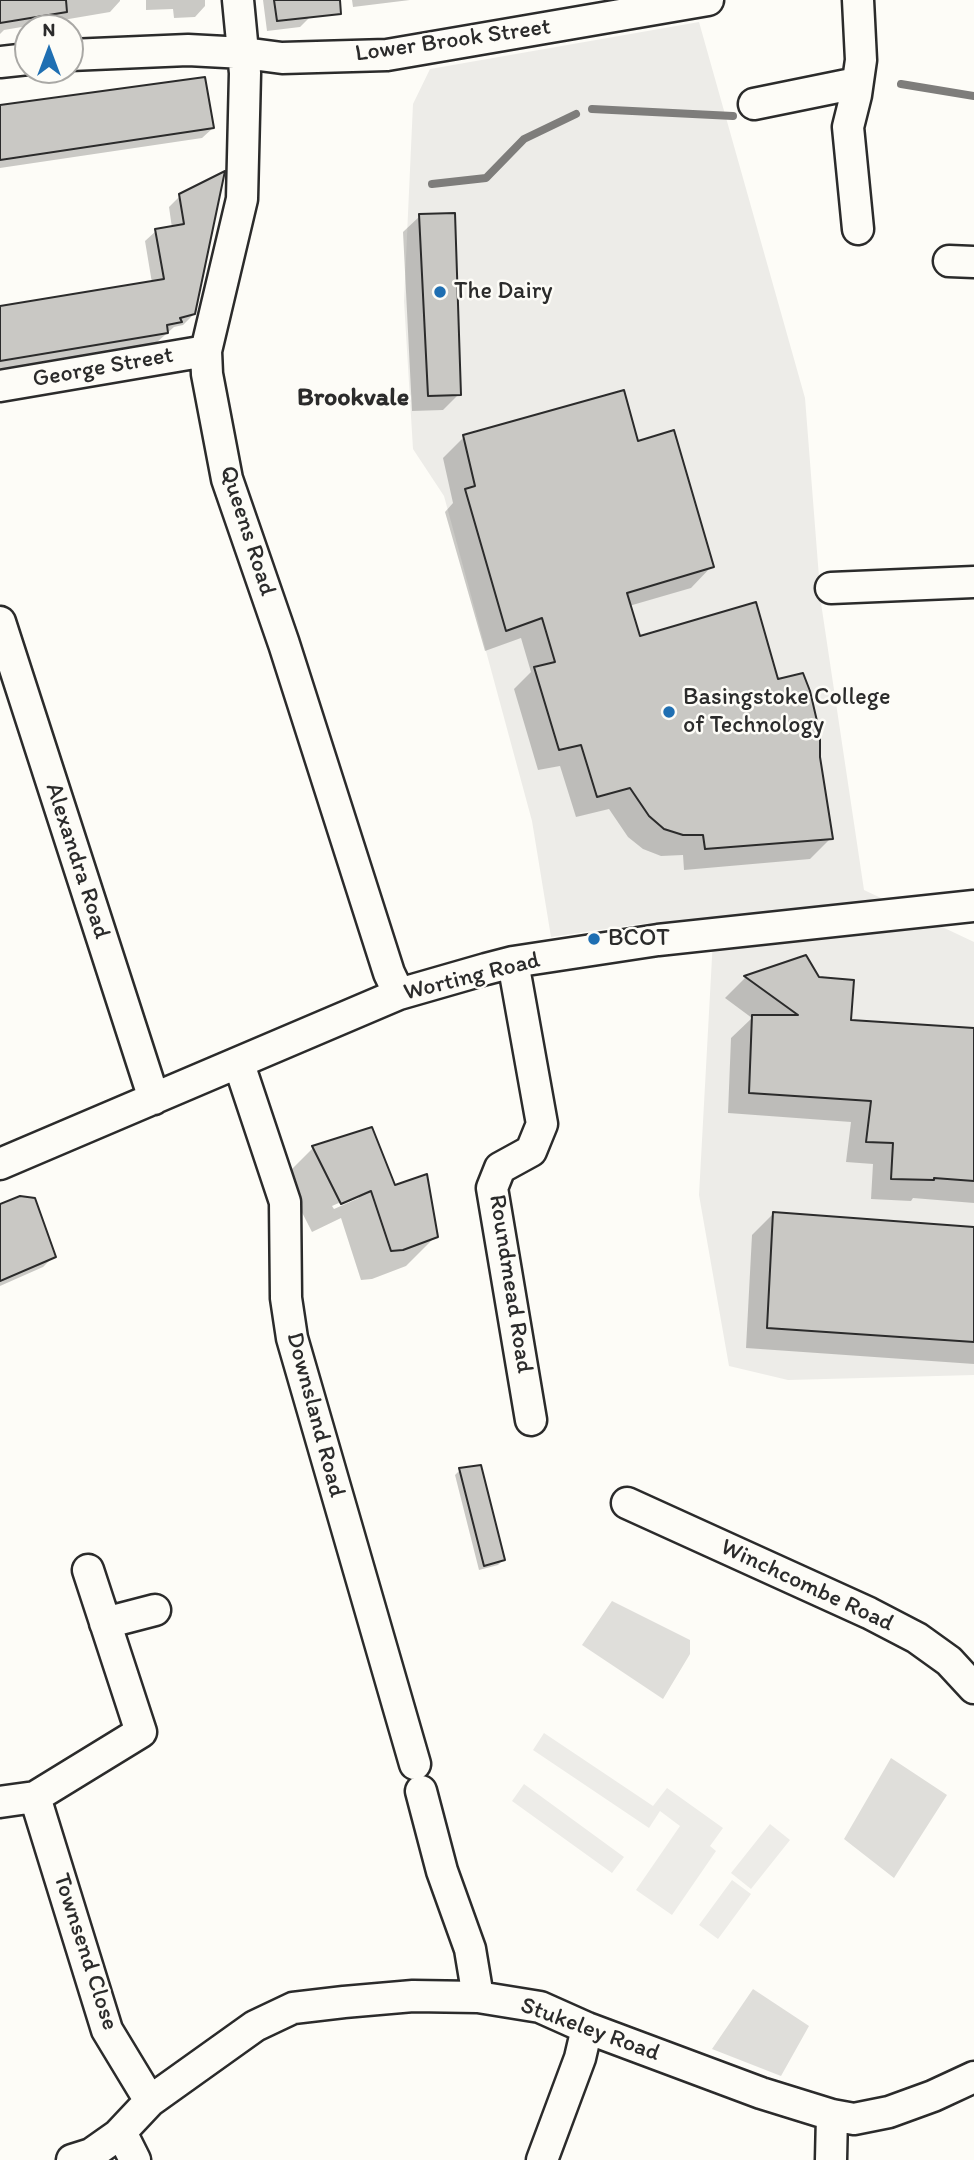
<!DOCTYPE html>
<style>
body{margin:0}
#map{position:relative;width:974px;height:2160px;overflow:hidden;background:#fdfcf7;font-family:Itim,sans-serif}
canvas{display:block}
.north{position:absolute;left:14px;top:14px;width:70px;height:70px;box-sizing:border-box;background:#fdfcf7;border:2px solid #a9a8a5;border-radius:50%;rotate:0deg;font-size:19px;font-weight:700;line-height:28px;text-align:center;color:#2b2b2b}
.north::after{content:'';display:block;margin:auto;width:24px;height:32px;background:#1f6fb2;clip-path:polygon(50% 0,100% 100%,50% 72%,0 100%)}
</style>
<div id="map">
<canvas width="974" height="2160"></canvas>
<div class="north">N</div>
</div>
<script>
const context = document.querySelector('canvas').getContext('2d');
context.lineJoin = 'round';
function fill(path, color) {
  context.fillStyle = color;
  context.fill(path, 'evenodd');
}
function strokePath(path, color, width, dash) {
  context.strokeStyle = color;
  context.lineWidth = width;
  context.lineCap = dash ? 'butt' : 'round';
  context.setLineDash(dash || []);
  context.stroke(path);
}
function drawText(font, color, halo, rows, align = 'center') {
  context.font = font + ' Itim,sans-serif';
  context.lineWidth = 5;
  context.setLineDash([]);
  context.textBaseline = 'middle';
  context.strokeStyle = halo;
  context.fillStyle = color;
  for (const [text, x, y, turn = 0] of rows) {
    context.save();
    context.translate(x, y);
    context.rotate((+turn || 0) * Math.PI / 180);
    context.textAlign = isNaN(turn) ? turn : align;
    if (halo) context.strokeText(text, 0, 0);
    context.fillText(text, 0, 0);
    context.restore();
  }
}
fill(new Path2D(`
 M699,22L805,398L821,603L864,890L974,942V1375L788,1380L729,1366L699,1195L714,921L640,924L551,937L532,821L444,496L413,449L404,301L413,104L430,69Z
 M544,1733L653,1806L667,1788L723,1828L710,1846L716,1851L672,1915L636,1890L680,1826L660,1811L649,1828L533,1750Z
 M524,1784L624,1857L612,1873L512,1801Z
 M770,1824L790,1840L751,1889L731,1873Z
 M732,1880L751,1894L718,1939L699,1925Z`), '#edece8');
fill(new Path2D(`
 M612,1601L690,1640V1654L663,1699L582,1645Z
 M891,1758L947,1795L894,1878L844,1839Z
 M753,1989L809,2026L781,2076L712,2049Z`), '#dfdeda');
fill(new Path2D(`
 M0,0H120V1L110,12L4,30L0,34Z
 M146,0H205V6L195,17L174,18L173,9L146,10Z
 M263,0H309L311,16L300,27L267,31Z
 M352,0H410L353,7Z
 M0,107L213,128L202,138L0,168Z
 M223,174L194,314L183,325L174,327L156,343L0,369V308L152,283L145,241L156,231L172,228L169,207L180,196Z
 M420,216L459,394L443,410L412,411L403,232Z
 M464,437L637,443L712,566L691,588L629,606L638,639L777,681L819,757L831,838L810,859L684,870L683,855L661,856L643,849L628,837L609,809L576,817L560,766L538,770L514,689L531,672L521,638L485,651L445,512L453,503L443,458Z
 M805,957L850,1022L974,1031V1203L913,1198L911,1201L871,1199L873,1164L846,1162L851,1122L728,1113L731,1038L752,1018L725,998L745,978Z
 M371,1129L394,1187L436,1236L406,1266L372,1279L361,1280L341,1218L312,1232L284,1177L313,1148ZM359,1194V1198L334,1209L332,1206Z
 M0,1206L54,1256L43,1267L0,1286Z
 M773,1214L974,1228V1364L746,1348L752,1235Z
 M460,1470L503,1560L498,1565L479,1570L455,1475Z`), '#0003');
strokePath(new Path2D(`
 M901,84L974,96
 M592,109L733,116
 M432,184L486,178L524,139L576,114`), '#7e7d7b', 8);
const building = new Path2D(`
 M0,0H66L67,12L0,23Z
 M274,0H340L341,14L277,21Z
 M205,77L214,128L0,160V105Z
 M225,171L195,314L180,318L182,322L167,325L168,333L0,361V306L164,279L155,229L184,224L179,194Z
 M455,213L461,395L428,396L419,214Z
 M624,390L638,441L674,430L714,567L627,593L640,636L756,602L778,679L803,673L810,691L820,734V757L833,839L705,849L703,835H683L664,829L649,816L630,788L597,797L581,745L559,750L534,667L555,662L542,618L506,631L465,489L475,486L463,435Z
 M806,955L819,977L854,980L851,1020L974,1028V1181L934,1178V1180L891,1179L893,1143L866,1142L871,1101L749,1093L752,1015H798L744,976Z
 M372,1127L395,1185L427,1174L438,1237L403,1250L391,1251L371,1191L341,1204L312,1146Z
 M20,1196L35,1198L56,1257L0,1281V1204Z
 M773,1212L974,1227V1342L767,1328Z
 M481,1465L505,1560L484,1566L459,1468Z`);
fill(building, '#c9c8c4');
strokePath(building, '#2b2b2b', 2);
const minor = new Path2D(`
 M238,0L245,73L242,199L206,351L207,374L227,479L284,644L389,973L399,994
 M858,0L861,60L856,95L848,127L858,229
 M70,55L188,50L244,53L282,58L387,55L708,0
 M0,62L28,59
 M754,104L857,83
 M949,261L974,262
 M0,386L206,351
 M831,588L974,582
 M0,622L154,1099
 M513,962L542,1124L531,1151L500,1168L492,1188L531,1420
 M239,1064L285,1202L286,1298L292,1338L415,1764
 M0,1164L399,994L486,969L513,962L658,940L974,906
 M627,1503L869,1613L917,1638L949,1661L974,1688
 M88,1570L141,1732L35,1797L107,2030L150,2101
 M105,1623L155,1610
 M421,1791L442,1871L470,1949L478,1997
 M0,1802L35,1797
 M118,2135L126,2142L135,2160
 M72,2160L91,2154L118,2135L150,2101L255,2026L293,2008L344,2002L413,1996L478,1997L540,2007L587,2028L761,2093L832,2115L854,2119L889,2112L933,2096L974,2077
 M542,2160L580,2058L587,2028
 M831,2160L832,2115`);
strokePath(minor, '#2b2b2b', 35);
strokePath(minor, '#fdfcf7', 30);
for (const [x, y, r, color] of [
 [440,292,7,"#1f6fb2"],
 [669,712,7,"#1f6fb2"],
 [594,939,7,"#1f6fb2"]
]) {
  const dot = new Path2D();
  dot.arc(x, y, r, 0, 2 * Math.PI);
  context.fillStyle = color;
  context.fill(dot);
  strokePath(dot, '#fdfcf7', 2.5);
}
drawText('24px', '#2b2b2b', '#fdfcf7', [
 ["Lower Brook Street",453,41,-8],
 ["George Street",103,368,-10],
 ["Queens Road",247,531,72],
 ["Alexandra Road",77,861,72],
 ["Worting Road",472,977,-14],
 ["Roundmead Road",510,1284,81],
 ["Downsland Road",315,1415,75],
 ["Winchcombe Road",807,1586,25],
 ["Townsend Close",85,1952,72],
 ["Stukeley Road",590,2030,20]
]);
drawText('24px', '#2b2b2b', '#fdfcf7', [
 ["The Dairy",454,292],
 ["Basingstoke College",683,698],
 ["of Technology",683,726],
 ["BCOT",608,939]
], 'left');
drawText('bold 26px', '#2b2b2b', '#fdfcf7', [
 ["Brookvale",353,398]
]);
</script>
